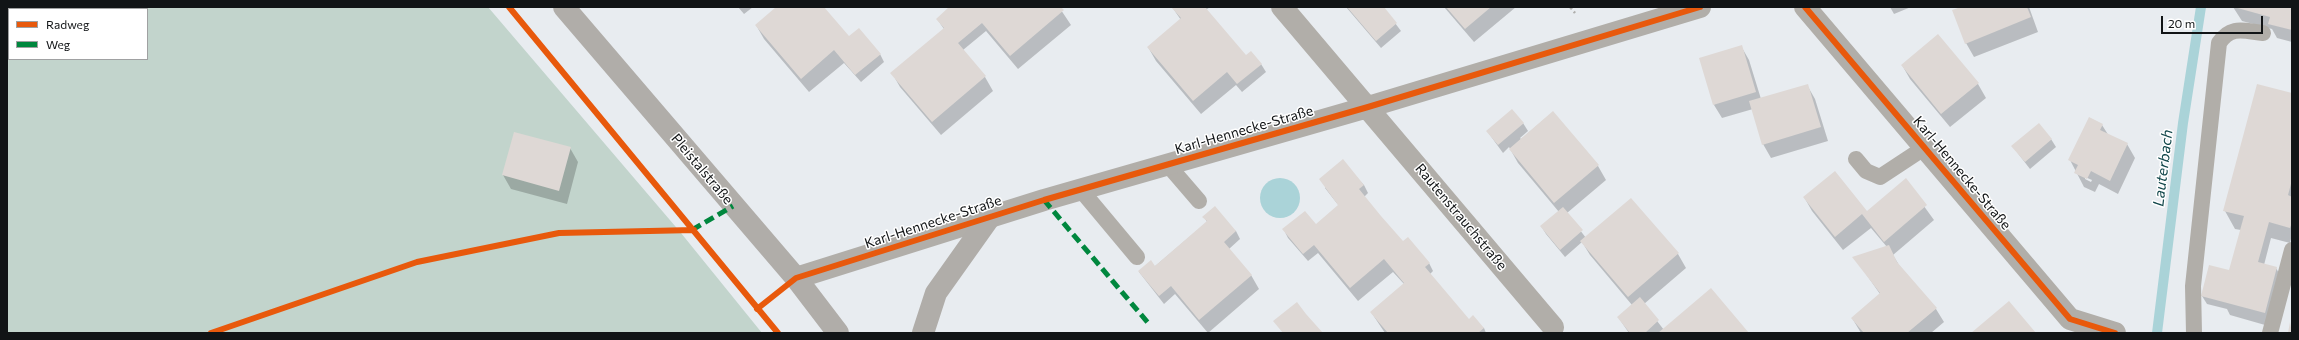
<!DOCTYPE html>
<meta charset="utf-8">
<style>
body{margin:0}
#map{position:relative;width:2299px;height:340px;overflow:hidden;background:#e8ecf0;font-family:Commissioner,sans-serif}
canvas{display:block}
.frame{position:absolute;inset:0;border:8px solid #111416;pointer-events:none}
.legend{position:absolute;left:8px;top:8px;width:140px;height:52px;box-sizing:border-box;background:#fff;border:1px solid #a0a1a2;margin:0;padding:5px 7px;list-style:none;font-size:12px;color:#111416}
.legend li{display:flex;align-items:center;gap:8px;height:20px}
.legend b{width:20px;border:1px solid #a0a1a2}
.scale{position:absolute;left:2161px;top:16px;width:102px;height:18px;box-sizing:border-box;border:2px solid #111416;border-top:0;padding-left:5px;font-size:12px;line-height:14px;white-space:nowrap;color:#111416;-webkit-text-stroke:3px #fff;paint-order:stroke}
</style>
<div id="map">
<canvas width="2299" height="340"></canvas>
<div class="frame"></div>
<ul class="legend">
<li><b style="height:5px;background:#e8590c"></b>Radweg</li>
<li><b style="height:5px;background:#00873e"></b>Weg</li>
</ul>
<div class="scale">20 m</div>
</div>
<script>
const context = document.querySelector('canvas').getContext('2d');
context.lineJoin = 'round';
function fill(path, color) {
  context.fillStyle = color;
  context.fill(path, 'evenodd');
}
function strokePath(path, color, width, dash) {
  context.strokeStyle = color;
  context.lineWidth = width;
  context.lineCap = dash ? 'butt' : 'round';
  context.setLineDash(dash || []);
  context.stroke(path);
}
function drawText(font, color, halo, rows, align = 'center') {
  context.font = font + ' Commissioner,sans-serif';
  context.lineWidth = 3;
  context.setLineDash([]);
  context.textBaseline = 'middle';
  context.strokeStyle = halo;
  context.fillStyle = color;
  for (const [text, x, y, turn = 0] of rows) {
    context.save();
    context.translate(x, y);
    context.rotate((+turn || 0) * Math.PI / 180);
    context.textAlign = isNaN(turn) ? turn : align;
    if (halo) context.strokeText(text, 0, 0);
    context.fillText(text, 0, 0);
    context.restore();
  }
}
fill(new Path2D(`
 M7,7H488L681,233L762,333H7ZM9,9H147V59H9Z`), '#c2d4cc');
fill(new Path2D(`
 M1260 198a20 20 0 1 1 40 0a20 20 0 1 1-40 0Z`), '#aad3d8');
fill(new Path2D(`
 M738,7H753L744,14Z
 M778,7H823L849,38L880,54L884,62L861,82L844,63L809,92L764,39L756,25Z
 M951,7H1059L1071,25L1018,69L986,31L963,50L985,77L993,91L941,135L900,87L892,73L944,29L937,19Z
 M1172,7H1210L1206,10L1246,56L1261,64L1266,72L1242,92L1236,85L1201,114L1156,61L1148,47L1181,20Z
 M1346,7H1383L1401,31L1381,48Z
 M1444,7H1516L1474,42Z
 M1890,7H1911L1894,14Z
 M1964,7H2029L2038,32L1974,57L1966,43Z
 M2233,7H2292V42L2277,38L2272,29L2242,21Z
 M1741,46L1749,60L1761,99L1807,85L1815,99L1828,141L1771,158L1763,144L1753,109L1722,118L1714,105Z
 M1902,65L1978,84L1986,98L1950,127L1910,79Z
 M2292,94V235L2290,243L2271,238L2264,265L2276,268L2284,282L2272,327L2230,315L2227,309L2207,304L2202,296L2230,272L2241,230L2235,229L2225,211Z
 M1553,112L1598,166L1606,180L1567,213L1586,238L1631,199L1678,254L1686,268L1644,304L1664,330L1747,333H1629L1618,317L1632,305L1590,255L1582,242L1565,257L1546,234L1541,226L1559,212L1518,163L1509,147L1503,153L1487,131L1523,123L1528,131L1520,138L1521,139Z
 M2102,125L2109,136L2127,144L2135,158L2118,194L2099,184L2095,192L2084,187L2070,160ZM2085,177L2092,180L2091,182L2085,179Z
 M2051,139L2056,147L2030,169L2013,147Z
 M570,148L578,162L567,204L511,189L503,175Z
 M1342,161L1364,185L1368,193L1364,197L1403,243L1429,263L1433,271L1430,274L1469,321L1484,328L1486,333H1385L1371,312L1404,284L1393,272L1358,301L1318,253L1308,261L1288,238L1284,230L1316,226L1339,206L1325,188Z
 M1905,180L1934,220L1893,255L1899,265L1936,309L1944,322L1931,333H1861L1852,318L1880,294L1854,257L1887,247L1871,228L1843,250L1812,211L1804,197L1867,212Z
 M1204,217L1236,231L1240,239L1229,249L1251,275L1259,289L1208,333L1175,294L1164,304L1139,272L1154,267L1207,222Z`), '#0003');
strokePath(new Path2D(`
 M2157,333L2183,123L2201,7`), '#aad3d8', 10);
fill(new Path2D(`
 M776,7H824L849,36L859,28L881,54L855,75L834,50L801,79L755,25Z
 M949,7H1061L1064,10L1010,56L982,23L958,43L986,76L932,122L890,73L944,28L936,19Z
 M1171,7H1205L1246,55L1251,51L1262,64L1237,84L1227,72L1193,101L1147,47L1181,18Z
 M1347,7H1384L1397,23L1376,41Z
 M1446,7H1491L1465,29Z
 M1961,7H2027L2031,17L1965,44L1952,10Z
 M2234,7H2292V30L2268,24L2270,17Z
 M1938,34L1979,83L1941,114L1901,65Z
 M1742,45L1756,92L1713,105L1699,58Z
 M1808,84L1821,127L1762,145L1749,101Z
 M2257,84L2292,93V180L2288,195L2292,197V222L2290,228L2269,222L2258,262L2277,267L2265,313L2201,296L2209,265L2229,270L2244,216L2223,211Z
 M1512,109L1524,123L1498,145L1486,131Z
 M1553,111L1599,165L1554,203L1509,149Z
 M2089,117L2103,124L2100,130L2128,143L2110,181L2091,171L2087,179L2074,173L2078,165L2068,160Z
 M2039,123L2052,139L2025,162L2011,146Z
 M514,132L571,147L559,191L502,175Z
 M1343,159L1364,185L1359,189L1381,216L1403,241L1408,237L1430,263L1425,267L1469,319L1473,315L1484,328L1478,333H1388L1370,312L1404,283L1384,259L1350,288L1314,245L1303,254L1282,229L1305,211L1316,224L1338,205L1319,179Z
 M1835,171L1867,211L1906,178L1927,205L1884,242L1862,214L1835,237L1803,197Z
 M1631,198L1679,253L1628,297L1580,241Z
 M1215,206L1236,231L1224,242L1252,275L1199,320L1171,286L1159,296L1138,271L1151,260L1155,266L1207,221L1202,217Z
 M1563,207L1583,230L1560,250L1540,226Z
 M1889,245L1897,262L1937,308L1907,333H1864L1851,318L1880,293L1852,257Z
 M1711,288L1749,333H1658Z
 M1640,297L1659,320L1645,333H1630L1617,317Z
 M2009,301L2036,333H1971Z
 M1297,302L1306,314L1323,333H1283L1273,321Z
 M2290,322L2292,333H2288Z`), '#ded8d5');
strokePath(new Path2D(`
 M1570,7L1575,13`), '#aeaeac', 2.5, [3, 3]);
strokePath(new Path2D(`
 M1856,159L1866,171L1880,177L1924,148
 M1168,165L1199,201
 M1081,190L1137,257
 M2194,333L2193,286L2219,43C2231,25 2244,31 2263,33
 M2270,333L2292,250`), '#b1aea9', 16);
strokePath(new Path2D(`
 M1282,7L1553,327
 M1805,7L2070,319L2115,333
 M796,278L1044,200L1368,107L1700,7`), '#b1aea9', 22);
strokePath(new Path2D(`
 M564,7L796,278L838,333
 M923,333L936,293L990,217`), '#b0ada9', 22);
strokePath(new Path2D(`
 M1044,200L1149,324
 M692,230L733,206`), '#00873e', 5, [10, 5]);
strokePath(new Path2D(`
 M509,7L778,333
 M1805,7L2070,319L2115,333
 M757,309L796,278L1044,200L1368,107L1700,7
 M211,333L417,262L559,233L694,230`), '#e8590c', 6);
drawText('14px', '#111416', '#fff', [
 ["Karl-Hennecke-Straße",1244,130,-16],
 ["Pleistalstraße",702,169,50],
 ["Karl-Hennecke-Straße",1962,173,50],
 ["Rautenstrauchstraße",1461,217,50],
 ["Karl-Hennecke-Straße",933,222,-18]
]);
drawText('italic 15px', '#11464a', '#fff', [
 ["Lauterbach",2163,168,-83]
]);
</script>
